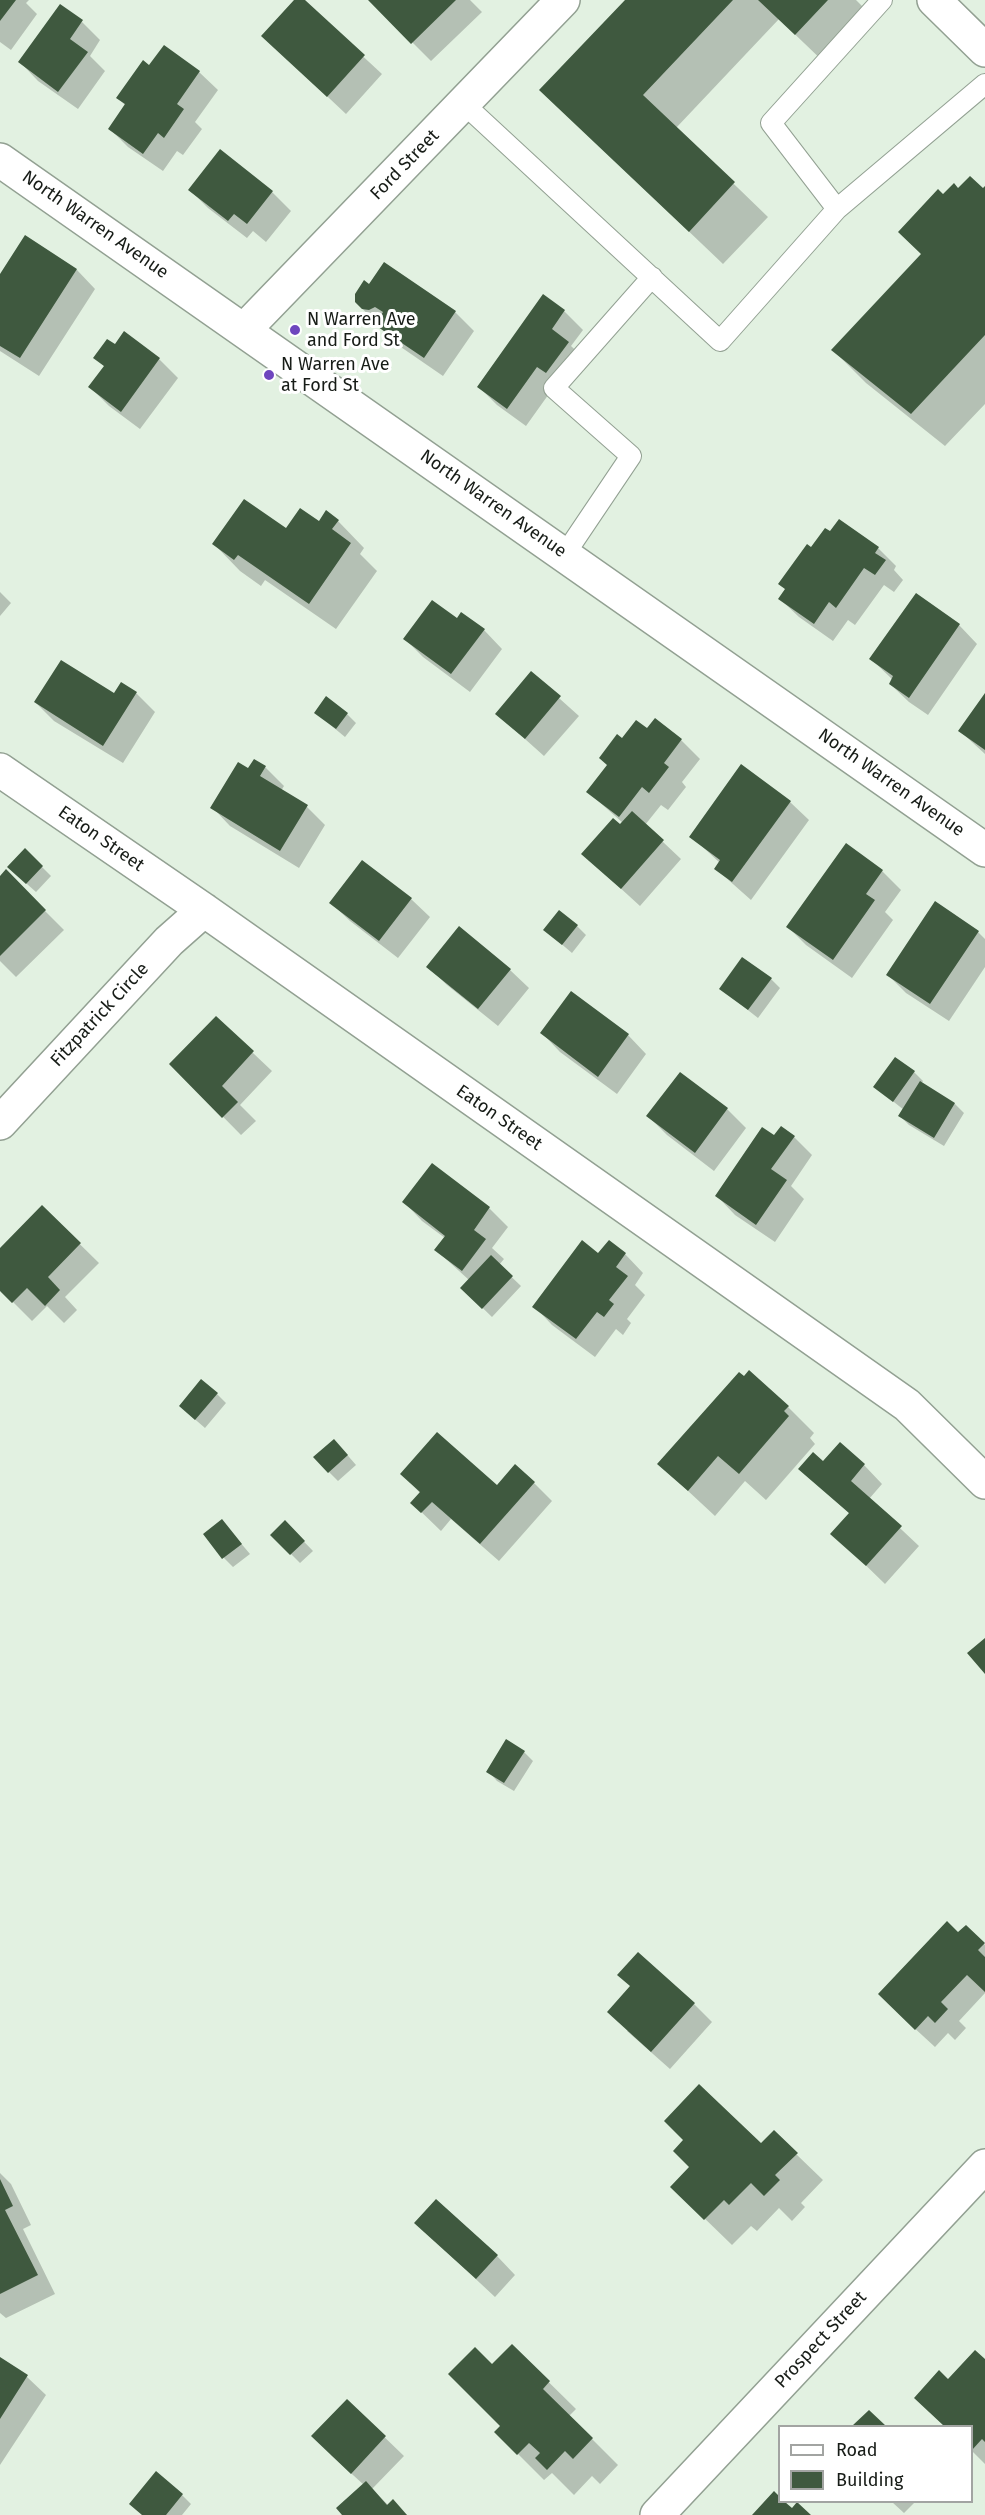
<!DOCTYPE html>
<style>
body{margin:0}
#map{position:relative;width:985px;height:2515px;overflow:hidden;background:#e2f1e1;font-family:"Fira Sans",sans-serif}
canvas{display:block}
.legend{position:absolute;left:778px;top:2425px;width:195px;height:78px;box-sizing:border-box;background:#fff;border:2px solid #a2a4a2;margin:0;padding:8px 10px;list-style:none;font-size:18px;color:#171c17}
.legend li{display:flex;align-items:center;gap:12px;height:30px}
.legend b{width:30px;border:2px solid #a2a4a2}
</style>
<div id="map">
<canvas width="985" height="2515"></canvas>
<ul class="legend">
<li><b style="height:8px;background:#fff"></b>Road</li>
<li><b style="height:16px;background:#3f593f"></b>Building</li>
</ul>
</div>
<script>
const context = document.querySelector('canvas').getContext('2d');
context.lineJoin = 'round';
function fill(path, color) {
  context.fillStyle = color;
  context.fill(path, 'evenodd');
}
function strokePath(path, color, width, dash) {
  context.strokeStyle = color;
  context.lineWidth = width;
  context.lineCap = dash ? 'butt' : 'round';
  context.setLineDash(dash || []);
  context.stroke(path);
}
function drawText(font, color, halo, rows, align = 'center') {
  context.font = font + ' "Fira Sans",sans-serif';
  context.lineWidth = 6;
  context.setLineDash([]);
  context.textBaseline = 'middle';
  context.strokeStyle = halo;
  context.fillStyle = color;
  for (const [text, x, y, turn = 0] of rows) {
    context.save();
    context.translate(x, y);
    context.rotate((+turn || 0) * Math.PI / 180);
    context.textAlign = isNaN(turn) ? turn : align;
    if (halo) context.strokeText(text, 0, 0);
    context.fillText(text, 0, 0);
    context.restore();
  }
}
fill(new Path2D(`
 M0,0H29L26,3L37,14L11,50L0,42Z
 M296,0H302L382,74L346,114L263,36Z
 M370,0H470L482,12L431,61Z
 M627,0H856L874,18L829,67L779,19L676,128L768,217L723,264L575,123Z
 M82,22L100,40L90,56L105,71L78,109L38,81L20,62Z
 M150,67L199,72L218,90L195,122L202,129L183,155L177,151L163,171L128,147L110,129L126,106L118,98Z
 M221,151L272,192L291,211L266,242L253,231L247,238L208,208L190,190Z
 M985,188V404L945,446L866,383L833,350L922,255L944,196L959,190H983Z
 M26,237L77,270L95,289L39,376L0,351V277Z
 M384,264L455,312L474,331L443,376L395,343L356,302Z
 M543,296L564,311L583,330L571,346L587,361L566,391L556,384L526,426L497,405L478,386Z
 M124,333L159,359L178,378L140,429L109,406L90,387L105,367L95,358L115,346Z
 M338,521L364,548L360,554L377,571L336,629L265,580L261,586L240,571L214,544Z
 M878,548L896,566L894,570L903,580L894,592L884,585L855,625L848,620L833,641L799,617L780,599L812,549Z
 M0,592L11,603L0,616Z
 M457,620L484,630L502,649L470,692L423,657L405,639Z
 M959,625L977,644L928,715L909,702L890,684L893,680L871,659Z
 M531,673L579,716L544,756L497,714Z
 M121,684L136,693L155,712L123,763L54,721L35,702L115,695Z
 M985,696V754L960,731Z
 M316,713L347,714L356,723L345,737Z
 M655,720L681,740L700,759L682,782L686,787L668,810L661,805L645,825L681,859L640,906L583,854L623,823L588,792L609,766L622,740L647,730Z
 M254,761L265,767L284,786L281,791L307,807L325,825L299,868L230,826L212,807L249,770Z
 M790,802L809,820L751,900L716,869L720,863L691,836Z
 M846,845L882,871L901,890L885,912L893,920L852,978L806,945L788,927Z
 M25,850L51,876L36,892L18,876Z
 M6,872L64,930L16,977L0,961V878Z
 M411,899L430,917L398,958L350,921L331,903Z
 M577,926L586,935L572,953L545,930Z
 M978,932L985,939V967L949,1021L906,993L888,975Z
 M428,967L510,970L529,988L498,1026L447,985Z
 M771,979L780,988L758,1018L721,989Z
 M216,1018L272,1071L240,1105L256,1121L241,1135L171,1064Z
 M542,1033L628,1035L646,1054L617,1094L560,1052Z
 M914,1072L923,1081L921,1084L955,1104L964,1113L944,1146L909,1125L900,1116L904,1110L875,1087Z
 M680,1074L727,1109L746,1128L714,1171L667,1135L648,1116Z
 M774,1137H794L812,1155L791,1186L804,1199L775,1242L735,1215L717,1196Z
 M432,1165L489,1208L508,1227L492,1248L504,1259L499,1265L521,1286L492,1317L462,1288L469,1280L436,1250L445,1238L422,1221L404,1202Z
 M42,1207L99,1263L65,1297L77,1310L64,1323L47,1306L32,1321L0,1289V1250Z
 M625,1254L643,1273L635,1285L645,1295L627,1319L631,1323L623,1335L616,1329L595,1357L552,1325L534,1306L599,1255Z
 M217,1394L226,1403L205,1428L190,1415Z
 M788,1407L814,1433L810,1438L815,1444L766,1500L745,1481L715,1516L659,1464Z
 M343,1450L356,1465L338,1481L329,1472Z
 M824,1463L864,1465L882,1484L869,1499L919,1546L885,1584L849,1549L850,1514L800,1469Z
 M402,1474L497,1487L534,1483L552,1501L499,1561L451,1519L441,1531L412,1503L420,1493Z
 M222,1521L250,1554L233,1567L224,1558Z
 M285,1522L313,1551L300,1563L272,1535Z
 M524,1752L533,1761L514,1791L497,1781L488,1771Z
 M966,1927L985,1945V1993L959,2021L966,2028L955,2040L948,2033L935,2047L898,2013Z
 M694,2004L712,2022L670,2069L627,2031Z
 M761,2145L796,2154L823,2180L801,2203L805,2207L792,2221L779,2208L757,2231L751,2226L732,2245L699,2213Z
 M0,2173L11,2184L31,2225L23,2229L55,2294L6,2318L0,2313Z
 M435,2241L497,2256L515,2275L495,2297Z
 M512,2346L576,2409L569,2416L618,2465L600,2484L592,2476L574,2495L552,2473L544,2480L496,2432L502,2426Z
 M0,2359L27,2377L46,2395L0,2465Z
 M985,2359V2464L972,2451V2426H945L934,2416L948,2381Z
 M347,2401L404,2456L372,2489L389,2506L407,2515H344L364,2485L331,2455Z
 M182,2495L191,2504L182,2515H143Z
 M892,2502H915L904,2513Z`), '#0003');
fill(new Path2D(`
 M0,0H16L0,21Z
 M294,0H305L365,55L327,97L261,36Z
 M368,0H456L411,44Z
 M625,0H733L643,95L735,182L689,232L539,90Z
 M758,0H828L795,35Z
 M60,4L83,20L70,39L88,52L58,92L18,62Z
 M164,45L200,71L177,104L184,109L164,138L158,133L143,154L108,129L125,104L116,98L143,60L149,65Z
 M220,149L273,191L247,224L234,214L228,221L188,190Z
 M970,176L983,188L985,186V335L911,414L831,350L921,254L898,232L938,189L943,194L954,183L958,188Z
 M25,235L77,269L20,358L0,346V274Z
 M384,262L456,311L424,358L375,325L383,312L375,307L369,310L362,309L355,302V294L364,280L369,284Z
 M543,294L565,310L552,329L569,342L546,373L537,367L507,409L477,387Z
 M124,331L160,358L121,412L88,387L104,366L93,358L107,339L115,344Z
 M244,499L286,528L300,508L319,521L326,510L339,520L332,529L351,543L309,604L238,555L234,560L212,544Z
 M839,519L879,547L875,553L886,560L875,575L864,568L836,608L829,602L814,624L778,599L785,589L778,584L807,544L811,547L825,528L830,531Z
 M916,593L960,624L909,698L889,684L893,676L869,659Z
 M432,600L457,618L461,612L485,629L451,674L403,639Z
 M61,660L114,693L121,682L137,692L103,746L34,702Z
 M531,671L561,696L525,739L495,714Z
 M985,693V750L958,731Z
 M326,696L348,713L336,729L314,713Z
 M655,718L682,739L664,763L669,767L649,793L642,787L619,817L586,792L607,765L599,758L617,734L622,738L636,720L647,728Z
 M254,759L266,766L260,776L308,805L280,851L210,808L238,762L248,768Z
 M741,764L791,801L732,882L714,869L720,860L689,837Z
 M632,811L664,840L621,889L581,854L613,818L620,824Z
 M846,843L883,870L866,894L875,900L833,960L786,927Z
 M25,848L43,866L26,884L7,867Z
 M362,860L412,898L379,941L329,903Z
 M6,869L46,910L0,956V876Z
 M935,901L979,931L930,1004L886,975Z
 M559,910L578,925L562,945L543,930Z
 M459,926L511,969L478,1009L426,967Z
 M742,957L772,978L748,1010L719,989Z
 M571,991L629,1034L598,1077L540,1033Z
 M216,1016L254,1051L222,1086L238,1102L222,1118L169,1064Z
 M895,1057L915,1071L893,1102L873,1087Z
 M680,1072L728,1108L695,1153L646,1116Z
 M920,1081L955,1103L934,1138L898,1116Z
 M781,1126L795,1136L771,1169L787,1180L756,1225L715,1196L762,1127L774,1135Z
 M432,1163L490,1207L474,1230L486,1239L462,1271L434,1250L445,1236L402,1202Z
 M42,1205L81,1243L48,1277L60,1290L45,1306L27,1288L12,1303L0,1291V1248Z
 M582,1240L598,1253L609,1240L626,1253L616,1267L628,1276L609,1300L614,1304L604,1317L597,1312L576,1339L532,1307Z
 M491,1255L513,1276L482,1309L460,1288Z
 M749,1370L789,1406L784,1411L789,1416L739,1474L718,1456L688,1491L657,1464L739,1372L744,1376Z
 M201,1379L218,1393L195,1420L179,1406Z
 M437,1432L497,1485L515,1464L535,1482L480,1544L432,1502L421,1513L410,1503L420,1492L400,1474Z
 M334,1439L348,1455L328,1473L313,1457Z
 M840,1442L865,1464L851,1481L902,1526L866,1566L830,1534L849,1513L798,1469L813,1452L823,1461Z
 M222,1519L242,1544L222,1559L203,1534Z
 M285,1520L305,1541L290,1555L270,1535Z
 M985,1638V1674L967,1653Z
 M506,1739L525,1751L504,1783L486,1772Z
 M947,1921L958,1932L966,1925L985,1943L978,1950L985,1957V1992L967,1975L941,2002L948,2009L935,2023L928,2016L915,2030L878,1994Z
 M638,1952L695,2003L651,2052L607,2012L630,1986L617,1975Z
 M699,2084L761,2143L774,2130L798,2153L775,2175L780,2180L764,2196L751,2183L729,2205L724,2200L704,2220L670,2187L689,2167L673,2151L683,2140L664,2121Z
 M0,2179L13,2206L5,2210L38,2275L0,2294Z
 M436,2199L498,2255L476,2279L414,2223Z
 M512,2344L550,2381L543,2389L593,2438L573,2459L565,2451L547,2470L535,2458L540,2453L529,2443L517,2455L494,2432L500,2426L448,2374L475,2347L492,2364Z
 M975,2350L985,2359V2442L982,2439L972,2450V2426H944L914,2398L939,2370L948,2379Z
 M0,2357L28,2375L0,2419Z
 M347,2399L386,2436L351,2474L311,2436Z
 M869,2410L886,2426H852Z
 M156,2471L183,2494L166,2515H142L129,2504Z
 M366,2481L387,2505L393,2499L407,2515H342L336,2508Z
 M774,2491L780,2497V2502H785L792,2508L797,2502L811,2515H752Z`), '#3f593f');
const lane = new Path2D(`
 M882,0L771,123L837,209L985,84
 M464,104L720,341L837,209
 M565,554L631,456L554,388L652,277`);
const street = new Path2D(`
 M934,0L985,50
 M245,329L563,0
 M0,770L204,910L907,1405L985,1482
 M0,1123L169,941L204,910`);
const secondary = new Path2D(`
 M0,160L985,850
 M657,2515L985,2166`);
strokePath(lane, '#92a092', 22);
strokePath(street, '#92a092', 36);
strokePath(secondary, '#92a092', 36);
strokePath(lane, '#fff', 20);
strokePath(street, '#fff', 33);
strokePath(secondary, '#fff', 33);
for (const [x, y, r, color] of [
 [295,330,6,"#6e46be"],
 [269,375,6,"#6e46be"]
]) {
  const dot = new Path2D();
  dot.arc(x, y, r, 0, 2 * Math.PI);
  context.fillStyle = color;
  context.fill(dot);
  strokePath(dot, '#fff', 2);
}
drawText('18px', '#171c17', '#fff', [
 ["Ford Street",405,165,-46],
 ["North Warren Avenue",95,225,35],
 ["North Warren Avenue",493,504,35],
 ["North Warren Avenue",891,783,35],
 ["Eaton Street",101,839,35],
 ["Fitzpatrick Circle",100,1015,-47],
 ["Eaton Street",499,1118,35],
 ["Prospect Street",821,2340,-47]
]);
drawText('18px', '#171c17', '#fff', [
 ["N Warren Ave",307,320],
 ["and Ford St",307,341],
 ["N Warren Ave",281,365],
 ["at Ford St",281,386]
], 'left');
</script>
